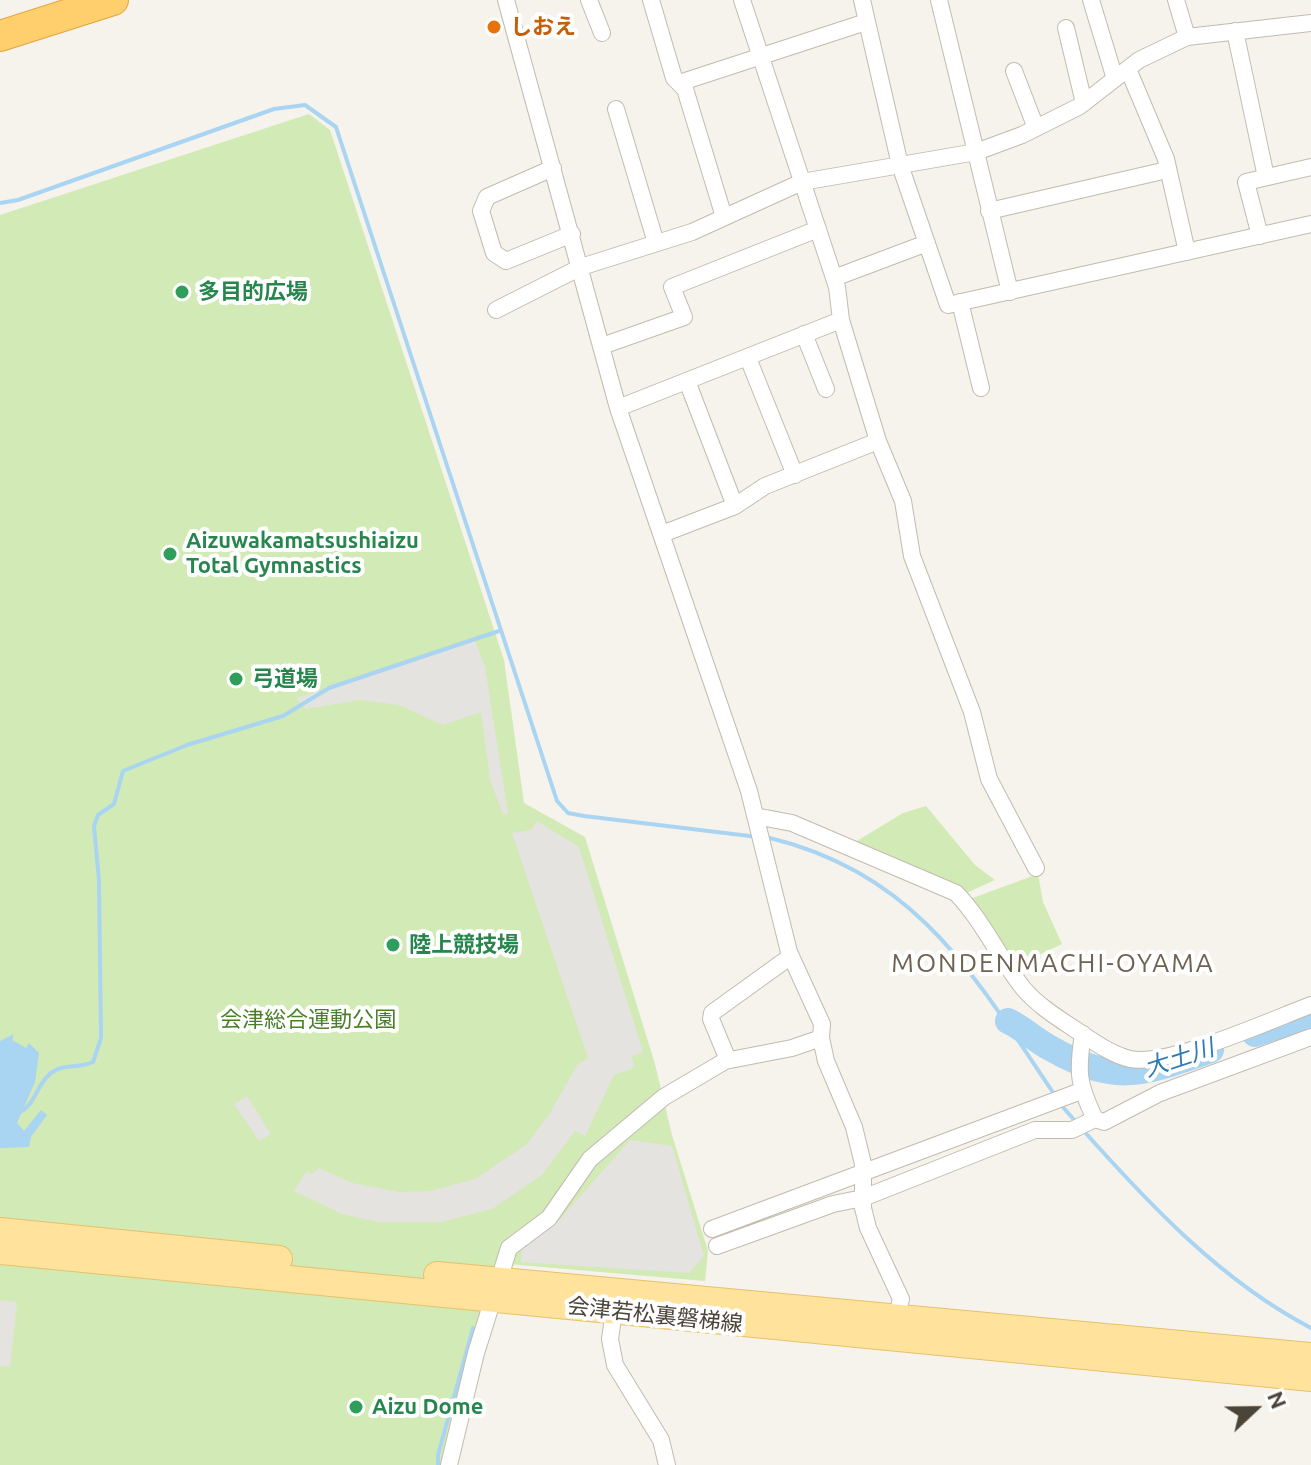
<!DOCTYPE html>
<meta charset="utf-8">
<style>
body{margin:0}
#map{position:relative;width:1311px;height:1465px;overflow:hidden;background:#f6f3ec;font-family:Ubuntu,sans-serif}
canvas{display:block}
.north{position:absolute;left:1215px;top:1369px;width:80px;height:80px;-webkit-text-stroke:6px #fff;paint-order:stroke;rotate:68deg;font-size:22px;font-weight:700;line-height:32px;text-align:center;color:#4b4439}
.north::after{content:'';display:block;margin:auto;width:28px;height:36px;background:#4b4439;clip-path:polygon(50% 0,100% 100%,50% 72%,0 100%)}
</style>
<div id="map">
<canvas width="1311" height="1465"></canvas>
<div class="north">N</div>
</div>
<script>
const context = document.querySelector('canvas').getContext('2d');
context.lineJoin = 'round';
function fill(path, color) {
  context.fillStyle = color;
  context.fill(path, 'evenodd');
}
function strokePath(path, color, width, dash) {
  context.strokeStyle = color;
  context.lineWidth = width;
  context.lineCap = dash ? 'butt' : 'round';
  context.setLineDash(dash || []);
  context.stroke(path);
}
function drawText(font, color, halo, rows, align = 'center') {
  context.font = font + ' Ubuntu,"Noto Sans JP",sans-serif';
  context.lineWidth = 8;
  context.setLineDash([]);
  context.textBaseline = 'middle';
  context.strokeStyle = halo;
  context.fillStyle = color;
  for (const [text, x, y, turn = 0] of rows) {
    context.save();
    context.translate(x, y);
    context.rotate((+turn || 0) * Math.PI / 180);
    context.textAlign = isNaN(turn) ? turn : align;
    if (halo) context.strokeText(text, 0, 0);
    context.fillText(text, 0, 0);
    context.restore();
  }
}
fill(new Path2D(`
 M309,114L330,130L504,660L524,803L585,837L655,1064L672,1135L708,1251L705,1281L496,1263L445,1462L441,1465H0V215Z
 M926,806L975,865L995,880L964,894L852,844L903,813Z
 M1038,874L1043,902L1062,944L1013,967L970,899Z`), '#d2eab5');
fill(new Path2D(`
 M475,640L485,667L508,814H503L490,780L481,712L443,725L399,705L360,700L305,709L296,698Z
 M537,821L579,847L643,1052L632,1056L634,1068L614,1075L585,1136L575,1131L542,1175L492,1209L441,1222H378L342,1214L294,1191L306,1171L312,1174L319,1168L352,1183L399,1192L430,1191L475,1179L527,1144L550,1113L577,1065L588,1058L512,833L531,830Z
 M247,1096L271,1134L259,1141L234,1104Z
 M630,1140L672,1146L704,1256L689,1273L521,1262L522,1242L561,1218Z
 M0,1300L17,1302L10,1367L0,1366Z`), '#e5e3e0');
fill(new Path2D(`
 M14,1034L12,1040L26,1048L29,1043L39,1053L35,1082L17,1123L24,1131L41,1110L47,1115L31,1137L29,1147L0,1148V1041Z`), '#a9d4f2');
strokePath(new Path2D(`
 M0,203L18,200L274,109L305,105L336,127L557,801L568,813L584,816L758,837
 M766,837C917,873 974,975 1054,1094
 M1061,1105L1076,1122
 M20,1112C36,1104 37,1083 51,1073C64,1063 79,1069 93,1062L101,1038L99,881L94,826L98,815L114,804L123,771L187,745L283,716L329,688L499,631
 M1082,1129C1149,1204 1221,1281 1311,1328
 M438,1465V1455L473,1328`), '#a9d4f2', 4);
strokePath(new Path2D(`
 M1008,1021C1023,1028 1035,1040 1050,1048C1117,1086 1143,1074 1211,1050
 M1255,1034L1311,1015`), '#a9d4f2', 26);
const street = new Path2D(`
 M589,0L602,33
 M651,0L674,78L685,89L724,217
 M742,0L837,287L841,320L878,441L903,501L912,556L972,712L989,779L1036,868
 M862,0L900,165L948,305L1311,224
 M939,0L1010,292
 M1091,0L1115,79
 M1176,0L1187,37
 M1066,28L1084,103
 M1235,31L1266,177
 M1128,69L1166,159L1187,252
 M1014,71L1036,128
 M679,83L866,22
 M616,109L656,243
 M553,168L487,197L481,211L494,253L506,261L572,234
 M989,211L1167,170
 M1260,236L1246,182L1311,167
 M834,278L927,243
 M960,302L981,388
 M496,310L581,267L692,232L802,182L976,152L1022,135L1080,106L1139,60L1187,37L1311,23
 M804,334L826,389
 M602,346L684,317L672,287L818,229
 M748,358L795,475
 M687,381L735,506
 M618,408L841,320
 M662,534L735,506L765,486L878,441
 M755,816L792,823L956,893C983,921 999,958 1023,988C1037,1005 1058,1018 1076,1030C1093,1041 1110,1054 1130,1059C1168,1067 1271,1020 1311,1005
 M1083,1034C1077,1072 1078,1084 1095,1119L1104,1122L1160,1093L1311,1037
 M821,1038L826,1061L854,1127L863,1164V1208L868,1228L901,1299L895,1324
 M728,1060L711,1019L712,1013L791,956
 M712,1229L1081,1091
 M717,1246L833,1204L863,1198L1035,1130H1072L1095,1119
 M614,1311L610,1339L615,1365L661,1440L667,1465
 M449,1465L476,1353L509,1248L549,1218L590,1159L664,1097L725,1061L792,1048L821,1038L822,1024L789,952L749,791L618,408L506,0`);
const primary = new Path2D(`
 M0,1231L279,1259
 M0,1251L1311,1378
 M437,1275L1311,1356`);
const highway = new Path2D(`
 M0,36L113,0`);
strokePath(street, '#c2bbae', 18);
strokePath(primary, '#e6c16a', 28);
strokePath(highway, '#e0a43c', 32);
strokePath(street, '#fff', 16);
strokePath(primary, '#ffe39c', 26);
strokePath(highway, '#ffcf6e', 30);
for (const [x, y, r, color] of [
 [494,27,8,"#e8710a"],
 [182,292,8,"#2e9e5b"],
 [170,554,8,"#2e9e5b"],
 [236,679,8,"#2e9e5b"],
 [393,945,8,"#2e9e5b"],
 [356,1407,8,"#2e9e5b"]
]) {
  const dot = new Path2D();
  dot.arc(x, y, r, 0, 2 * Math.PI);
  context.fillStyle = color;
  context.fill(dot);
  strokePath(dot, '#fff', 3);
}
drawText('bold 22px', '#c56008', '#fff', [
 ["しおえ",510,27]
], 'left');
drawText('bold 22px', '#27864d', '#fff', [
 ["多目的広場",198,292],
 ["Aizuwakamatsushiaizu",186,541],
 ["Total Gymnastics",186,566],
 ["弓道場",252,679],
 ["陸上競技場",409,945],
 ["Aizu Dome",372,1407]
], 'left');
drawText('22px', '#4a7f2a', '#fff', [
 ["会津総合運動公園",308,1020]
]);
drawText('22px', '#4b4439', '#fff', [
 ["会津若松裏磐梯線",655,1315,6]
]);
drawText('italic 24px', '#2e7ab2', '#fff', [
 ["大土川",1179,1058,-18]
]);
context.letterSpacing = '2px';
drawText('26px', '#6e6250', '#fff', [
 ["MONDENMACHI-OYAMA",1053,963]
]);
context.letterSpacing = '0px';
</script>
